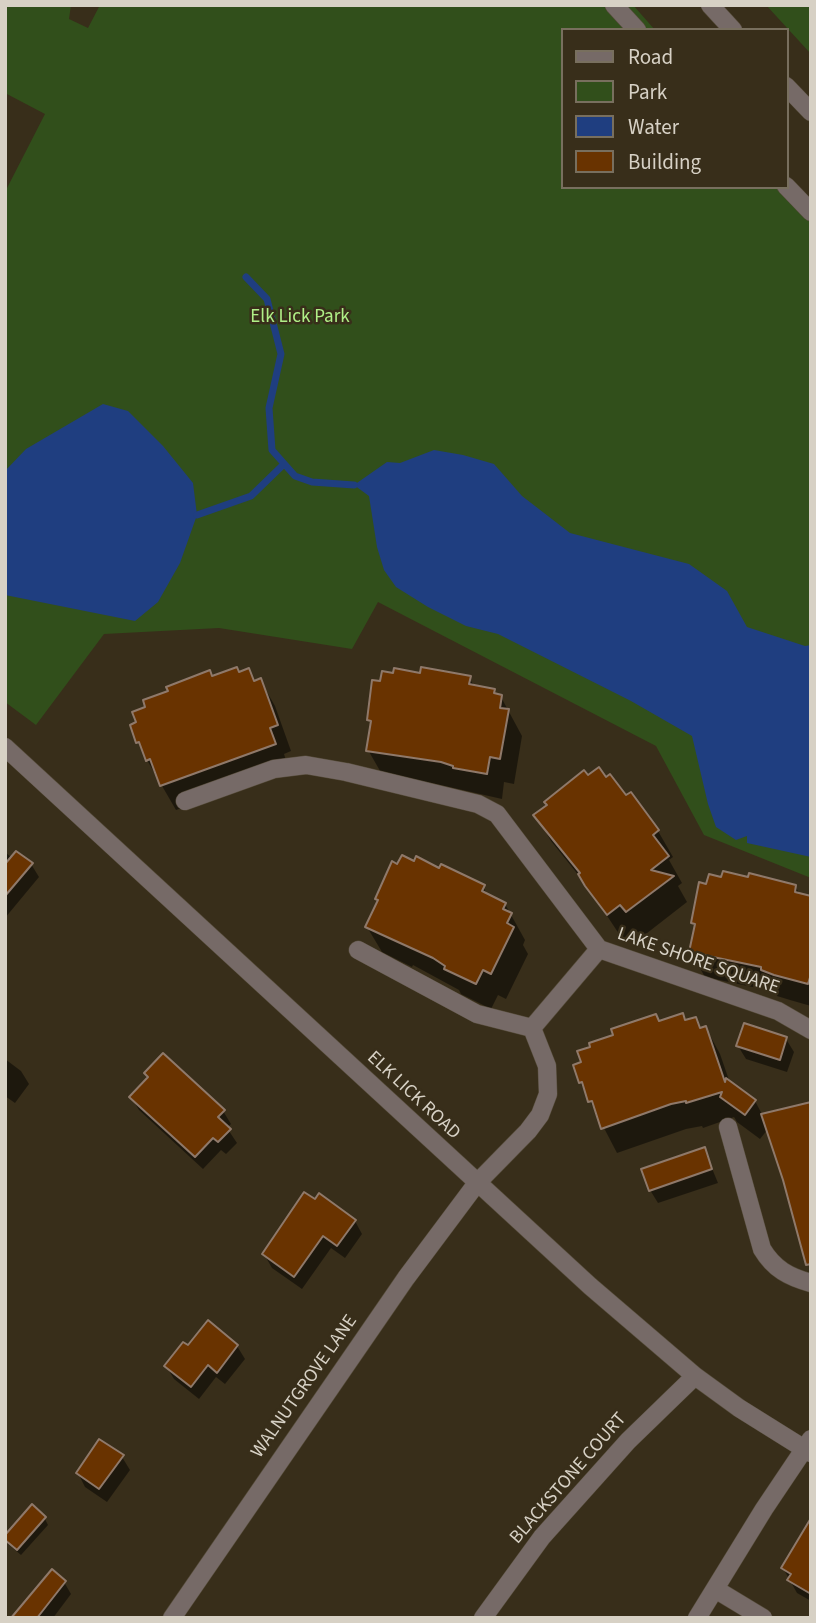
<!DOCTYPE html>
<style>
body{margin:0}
#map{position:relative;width:816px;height:1623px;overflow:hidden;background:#382e1a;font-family:"Source Sans 3",sans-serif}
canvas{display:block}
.frame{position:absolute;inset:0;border:7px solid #d7d1c5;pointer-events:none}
.legend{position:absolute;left:561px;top:28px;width:228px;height:161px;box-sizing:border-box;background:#382e1a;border:2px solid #786f5e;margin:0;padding:9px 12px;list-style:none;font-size:21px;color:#d7d1c5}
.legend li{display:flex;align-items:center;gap:14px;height:35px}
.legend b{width:35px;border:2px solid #786f5e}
</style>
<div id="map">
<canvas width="816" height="1623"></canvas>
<div class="frame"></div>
<ul class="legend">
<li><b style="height:9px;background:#766a67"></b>Road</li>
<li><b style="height:19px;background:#314f1b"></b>Park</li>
<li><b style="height:19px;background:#1f3e80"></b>Water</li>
<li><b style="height:19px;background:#693300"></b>Building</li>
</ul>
</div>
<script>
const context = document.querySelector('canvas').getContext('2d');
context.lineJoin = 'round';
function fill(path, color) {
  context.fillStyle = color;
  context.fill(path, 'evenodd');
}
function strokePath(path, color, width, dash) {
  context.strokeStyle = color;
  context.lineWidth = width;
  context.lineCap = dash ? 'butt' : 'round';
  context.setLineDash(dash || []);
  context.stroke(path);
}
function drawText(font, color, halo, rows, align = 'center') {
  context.font = font + ' "Source Sans 3",sans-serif';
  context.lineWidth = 5;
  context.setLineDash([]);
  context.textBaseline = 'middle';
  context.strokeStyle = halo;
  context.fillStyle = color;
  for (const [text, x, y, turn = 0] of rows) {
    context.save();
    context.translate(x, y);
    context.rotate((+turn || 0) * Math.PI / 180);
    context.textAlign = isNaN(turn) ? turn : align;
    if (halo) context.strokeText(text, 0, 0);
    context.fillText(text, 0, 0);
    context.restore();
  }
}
fill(new Path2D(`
 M5,5H71L69,19L88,28L100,5H633L655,30H562V187H786V174L811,201V878L704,835L656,746L378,602L352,649L219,628L104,634L36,725L5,702V192L45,114L5,93Z
 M766,5H811V54Z`), '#314f1b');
fill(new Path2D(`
 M103,404L128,411L163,446L193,483L197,515L180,563L158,602L135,621L5,595V471L26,449Z
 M434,450L463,455L494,464L522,496L570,533L689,564L727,591L747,627L805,646L811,645V857L747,843V836L736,840L716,827L708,804L692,736L631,701L498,634L466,626L428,607L396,587L384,570L377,547L369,496L354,485L387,462L400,463Z`), '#1f3e80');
fill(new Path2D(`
 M248,670L255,682L260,680L275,706L291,751L284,754L289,770L176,810L147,760L212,677Z
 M422,675L469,678L475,687L493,691L496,696L501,697L522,736L514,784L504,782L502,799L414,779V782L383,776L368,750L372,725L369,720Z
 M588,777L626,797L630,794L658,831L673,857L669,860L682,883L678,886L687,902L642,937L636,930L623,940L588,887L551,841L536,815Z
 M5,852L12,858L31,864L39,877L5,918Z
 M795,886L801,896L811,898V1006L790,1000L777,996L776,992L705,977L690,951L696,928L693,923Z
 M483,887L489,897L505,904L525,940L523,945L528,954L506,999L498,995L491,1009L461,994L459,990L413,965L412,967L382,952L367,927L379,902L377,899Z
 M656,1016L659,1023L682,1016L686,1022L695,1019L701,1030L706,1028L720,1054L730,1083L755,1101L763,1116L811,1103V1259L801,1243L785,1179L768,1129L760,1139L737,1122L734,1117L703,1128L702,1126L686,1129L617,1153L580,1082L575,1066L583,1063L579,1052L592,1048L591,1044L615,1036L613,1030Z
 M786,1039L794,1052L787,1072L746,1059L738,1046Z
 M5,1059L21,1071L29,1084L15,1103L5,1096Z
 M131,1097L223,1111L231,1124L227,1128L237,1143L226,1154L221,1150L203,1169L139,1110Z
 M704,1149L718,1183L658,1203L650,1190Z
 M355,1221L362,1234L345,1258L331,1248L302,1289L272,1268L264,1254Z
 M237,1346L245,1359L225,1384L216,1377L199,1399L174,1379L166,1366L189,1348Z
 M122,1457L130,1470L107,1502L85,1487L78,1473Z
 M45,1519L48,1525L21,1555L8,1544L5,1539Z
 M811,1531V1601L797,1593L783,1568Z
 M64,1582L71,1594L53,1618H13Z`), '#0007');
strokePath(new Path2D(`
 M246,277L267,299L281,354L269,408L272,450L295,476L312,482L354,485
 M197,515L251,496L284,464`), '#1f3e80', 7);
const building = new Path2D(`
 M237,667L239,672L249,668L254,681L261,678L278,725L270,728L276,744L160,786L150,759L146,761L139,742L136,743L130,725L136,722L132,712L145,707L143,700L168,691L166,687L210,670L212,676Z
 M421,667L471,676L469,684L495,689L494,693L502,695L500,708L509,709L500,759L490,757L487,774L453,768V766L441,762L366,751L371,721L367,720L372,680L380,681L382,671L393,673L394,668L420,673Z
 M599,767L606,777L610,774L626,795L631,792L659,830L653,835L669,856L651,870L674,876L626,912L620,905L607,915L585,886L578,874L580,873L533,815L547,805L544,802L584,770L588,775Z
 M16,851L33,863L5,896V864Z
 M402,855L414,861L416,856L439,868L441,864L485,885L482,891L506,903L503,909L512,913L507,923L514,927L491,974L483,970L476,984L444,969L445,966L433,958L365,927L378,900L375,899L392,861L397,864Z
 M723,871L748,877L749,873L796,885L795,892L811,896V974L808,984L774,975L761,970V967L689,952L695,924L691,923L699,882L706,884L709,874L721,877Z
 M683,1013L685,1020L696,1017L700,1028L706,1026L725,1082L726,1078L756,1100L745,1115L720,1097L722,1092L686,1103V1101L671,1104L601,1129L592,1101L588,1102L582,1082L579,1083L573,1065L581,1062L577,1051L590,1047L589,1043L613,1035L611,1029L656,1014L659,1021Z
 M744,1023L787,1037L780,1060L736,1046Z
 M163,1053L225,1110L218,1117L231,1129L218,1142L213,1138L195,1157L129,1097L148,1077L144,1073Z
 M811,1102V1264L806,1265L783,1180L761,1114Z
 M705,1147L712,1169L649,1191L641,1169Z
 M304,1192L315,1199L319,1193L356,1220L337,1246L323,1236L294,1277L262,1254Z
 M208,1320L238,1345L217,1373L208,1365L191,1387L164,1366L183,1342L188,1345Z
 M99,1439L124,1455L99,1489L76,1473Z
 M32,1504L46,1517L17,1550L5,1540V1535Z
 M811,1518V1594L787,1580L791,1574L781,1568Z
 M52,1569L66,1581L37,1618H11Z`);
fill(building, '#693300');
strokePath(building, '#8f796a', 2);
const minor = new Path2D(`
 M614,5L637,30
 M710,5L733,30
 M786,86L811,112
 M786,186L811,212
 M5,747L590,1286L695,1376L739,1408L811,1453
 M185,801L274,769L306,765L346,772L478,804L497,814L599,949L778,1011L811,1030
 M358,950L477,1014L532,1028
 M728,1127L762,1249C774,1269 789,1277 811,1283
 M715,1589L763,1618
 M172,1618L406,1278L477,1183L528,1131L540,1115L548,1094L547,1066L532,1028L599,949
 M483,1618L542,1537L628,1441L695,1376
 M697,1618L764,1509L811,1439`);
strokePath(minor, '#554b39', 19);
strokePath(minor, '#766a67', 18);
drawText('19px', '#b0ef87', '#382e1a', [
 ["Elk Lick Park",300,318]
]);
drawText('19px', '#d7d1c5', '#382e1a', [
 ["LAKE SHORE SQUARE",698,962,19],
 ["ELK LICK ROAD",413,1096,43],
 ["WALNUTGROVE LANE",305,1387,-55],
 ["BLACKSTONE COURT",569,1479,-49]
]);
</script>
